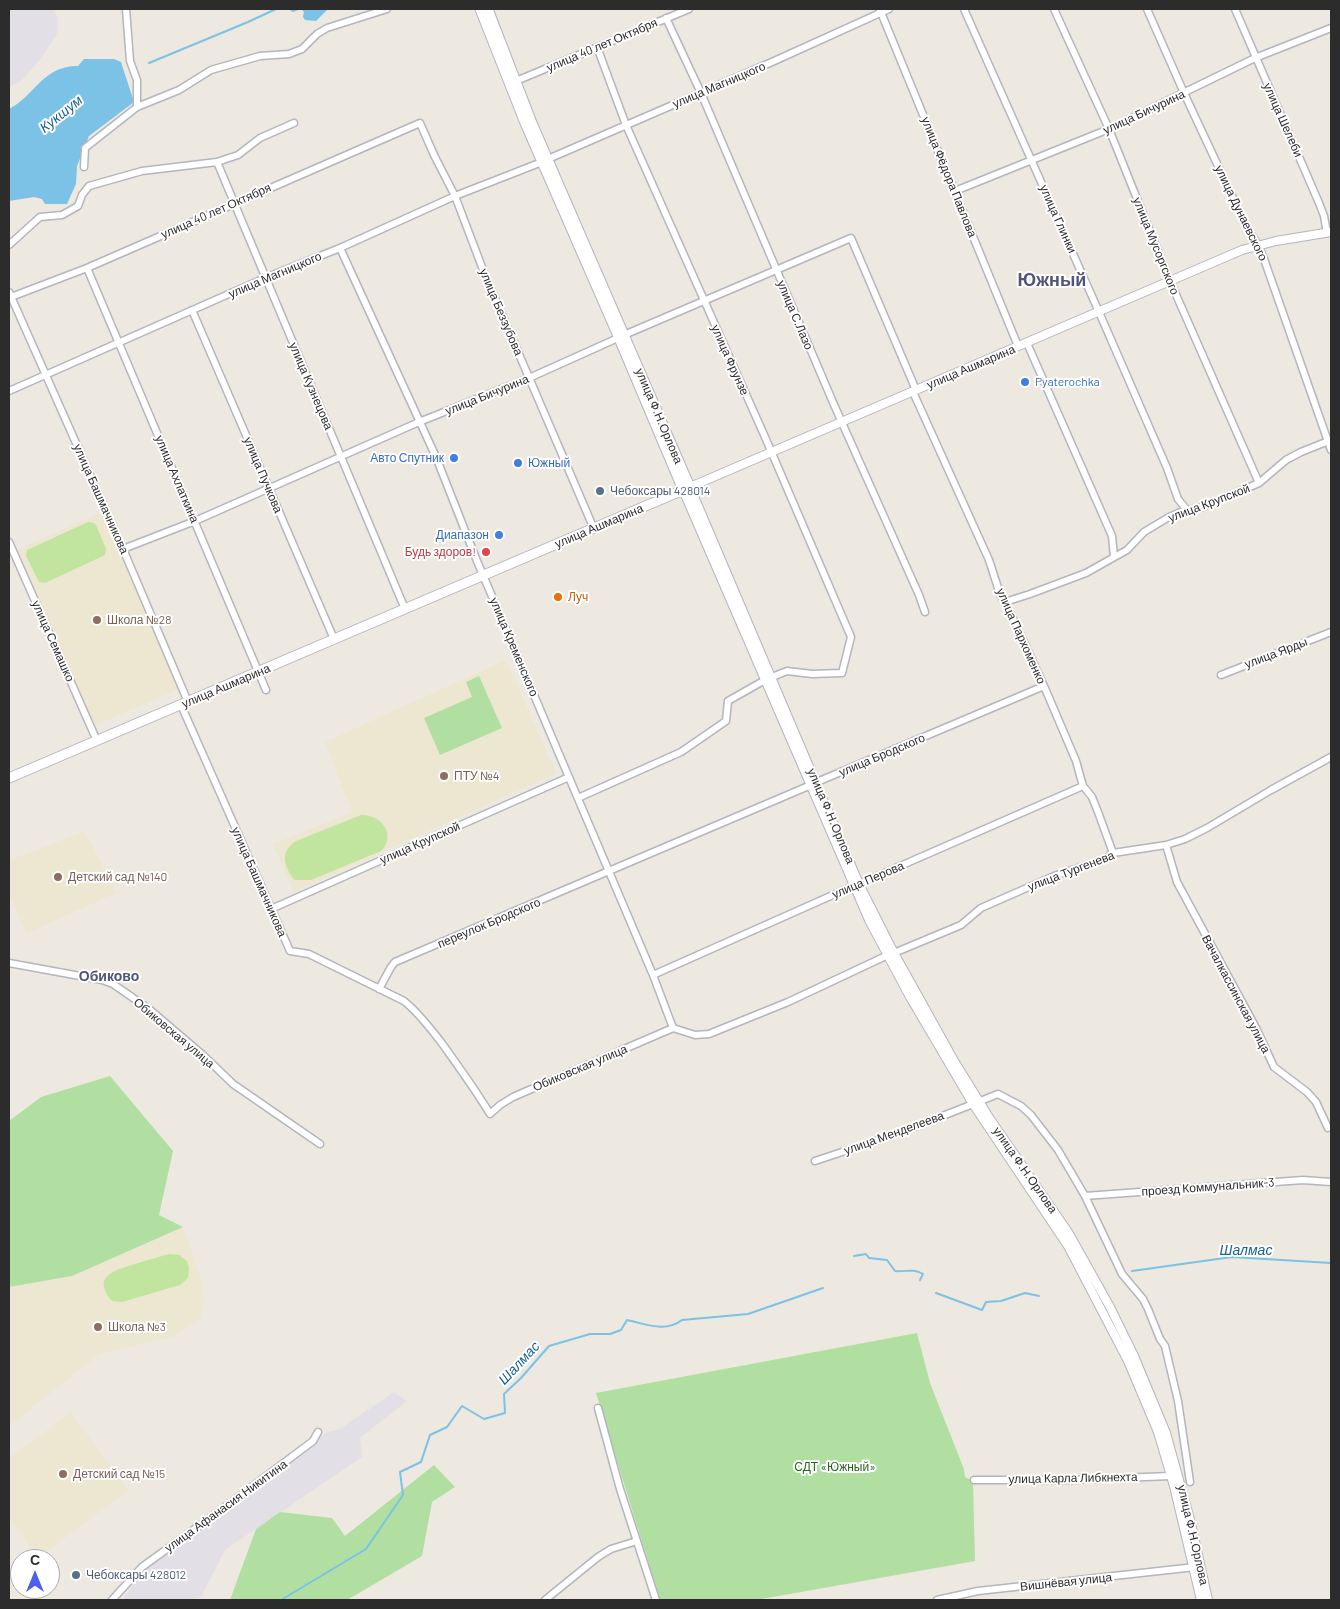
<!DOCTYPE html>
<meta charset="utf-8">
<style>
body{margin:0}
#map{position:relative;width:1340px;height:1609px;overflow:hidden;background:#ede8e0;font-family:Barlow,sans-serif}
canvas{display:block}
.frame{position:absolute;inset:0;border:10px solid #2c2c2c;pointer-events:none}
.north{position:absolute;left:10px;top:1549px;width:50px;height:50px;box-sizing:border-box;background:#fff;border:1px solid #ababab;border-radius:50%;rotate:0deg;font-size:14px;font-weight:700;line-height:20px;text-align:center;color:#2c2c2c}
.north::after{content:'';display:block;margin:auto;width:18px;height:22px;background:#4d5fed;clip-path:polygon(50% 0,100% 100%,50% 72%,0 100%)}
</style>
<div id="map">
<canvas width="1340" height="1609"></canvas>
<div class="frame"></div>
<div class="north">С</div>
</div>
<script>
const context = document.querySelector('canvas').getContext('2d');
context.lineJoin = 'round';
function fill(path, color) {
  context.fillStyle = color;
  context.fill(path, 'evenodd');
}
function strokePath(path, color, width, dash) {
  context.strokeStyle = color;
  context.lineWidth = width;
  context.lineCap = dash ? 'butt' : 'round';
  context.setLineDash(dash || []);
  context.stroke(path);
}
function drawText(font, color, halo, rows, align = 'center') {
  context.font = font + ' Barlow,sans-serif';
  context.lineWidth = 4;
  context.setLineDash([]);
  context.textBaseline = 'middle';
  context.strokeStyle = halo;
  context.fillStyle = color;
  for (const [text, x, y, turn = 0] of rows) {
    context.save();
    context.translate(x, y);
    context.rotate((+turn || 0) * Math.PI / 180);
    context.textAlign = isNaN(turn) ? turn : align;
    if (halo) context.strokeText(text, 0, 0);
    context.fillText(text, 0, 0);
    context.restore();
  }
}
fill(new Path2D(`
 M9,9H54L58,19L57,34L40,60L20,82L9,87Z
 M394,1392L407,1401L360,1438L362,1457L225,1550L201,1597L188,1600H122L144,1571L327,1432L338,1430Z`), '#e2e0e6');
fill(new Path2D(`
 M97,514L104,516L179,689L93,726L15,551Z
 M506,660L556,773L294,892L273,844L352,812L325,742Z
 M85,831L116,893L27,933L9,894V861Z
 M183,1227L202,1282L204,1304L200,1318L175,1336L99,1354L9,1426V1287L72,1276Z
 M71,1413L129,1490L38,1558L9,1518V1458Z`), '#ede6d1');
fill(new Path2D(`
 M479,676L502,728L440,755L424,718L472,697L466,682Z
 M110,1076L173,1151L159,1215L183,1227L72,1276L9,1287V1121L41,1097Z
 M917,1333L930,1383L964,1469L965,1477L973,1481L975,1561L756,1600H660L596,1393Z
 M434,1465L455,1487L432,1502L422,1556L347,1600H230L256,1529L280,1512L332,1518L345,1536Z`), '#b1dfa1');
fill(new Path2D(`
 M88,522L94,523L96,525L106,549L105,555L45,583L39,582L26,556L27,550Z
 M361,815C381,814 397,835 381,851L311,880H295C283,867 280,851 296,841Z
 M169,1254L179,1255L187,1261L189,1268L188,1278L180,1285L122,1302L112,1301C91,1276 115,1270 135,1264C146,1261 157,1257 169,1254Z`), '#c1e59e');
fill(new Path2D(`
 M288,9H328L316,21L305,20L303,17L304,12L301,9L293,12Z
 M84,59H114L121,62L134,102L89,136L77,166L76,184L67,204H45L42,199L34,197L9,201V109C36,95 42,66 78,66Z`), '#7bc2e6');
strokePath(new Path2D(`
 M149,63L248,22L276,9
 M854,1256L866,1254L869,1258L887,1260L895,1271C906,1272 913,1268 923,1274L920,1280
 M1132,1271L1232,1257L1331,1263
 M936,1293L982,1310L986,1302L1001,1301L1025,1293L1039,1296
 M281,1600L366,1549L403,1495L400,1472L421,1462L430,1435L447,1427L462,1406L484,1419L505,1413L504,1394L521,1378L549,1346L590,1334H610L621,1330L627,1320C646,1324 665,1333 682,1320L748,1314L823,1288`), '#7bc2e6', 2);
const minor = new Path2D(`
 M126,9L130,61L137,80V107
 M964,9L1099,312L1167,468L1178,499L1187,510
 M1054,9L1109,129L1170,281L1259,483
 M1147,9L1184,93L1247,228L1258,245L1264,259L1331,450
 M1235,9L1319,203L1324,216L1327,233
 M880,10L1018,346
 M666,18L701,93L835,407L919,595L925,612
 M597,47L626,125L765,437L851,637L842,673L812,674L787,671L772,677
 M516,81L689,9
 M548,159L772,62L889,9
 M217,162L405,609
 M84,167L85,148L137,107L179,90L211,70L260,56L289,54L302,49L317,34L327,28L387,9
 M955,191L1109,129L1255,58L1331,28
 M9,245L40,217L62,215L78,206L82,195L89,186L142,171L217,162L238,155L260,138L294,123
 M340,248L436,457L477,561L653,975L673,1028
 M87,268L266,690
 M9,292L123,549L188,702
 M11,297L87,268L420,123L434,155L455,196L485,275L594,529
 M192,310L334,639
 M624,335L851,238L916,390
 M1027,343L1112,536L1114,557
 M9,391L265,278L340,248L455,196L542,162
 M913,392L989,560L1000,594L1012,616L1044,686L1076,761L1083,786L1092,797L1098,812L1113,853
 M9,542L97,741
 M123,549L195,521L419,422L529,378L618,338
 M1005,602L1030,594L1086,573L1127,550L1144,532L1169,517L1178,513L1203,507L1259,483L1286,460L1301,452L1331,440
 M1221,675L1331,632
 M181,705L290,951L309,954L404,1001C418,1012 430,1028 441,1042C458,1066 475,1089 490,1114L500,1105L513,1097L673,1028
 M817,782L1044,686
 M578,798L681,752L726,721L728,701L765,680
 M1166,845L1177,882L1256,1028L1274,1067L1307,1092L1316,1102L1328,1128
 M859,884L1083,786
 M271,909L569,777
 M894,953L961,925L981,908L1054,876L1105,859L1113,853L1166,845L1185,839L1207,828L1271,790L1331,757
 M9,963L102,980L113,984L149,1009L203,1055L233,1084L320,1144
 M653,975L853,886
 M379,989L391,967L395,962L811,785
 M673,1028L695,1035L709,1034L788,1002L888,955
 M978,1102L998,1094L1021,1106L1031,1115L1058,1150L1085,1196L1122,1274L1143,1299L1148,1309L1160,1339L1165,1346L1178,1401L1190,1482
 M815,1161L899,1133L973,1104
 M1085,1196L1303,1180L1331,1182
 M598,1408L620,1489L656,1600
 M974,1480H1068L1171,1476
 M112,1600L142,1567L221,1510L313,1441L318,1432
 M545,1600L598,1557L611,1549L637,1541
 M937,1600L978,1591L1195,1567`);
const tertiary = new Path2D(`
 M683,490L869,920L910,997L973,1104L1068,1246L1128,1361L1158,1432L1174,1486L1201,1600
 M1208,1600L1191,1523L1166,1433L1134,1356L1110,1307L1068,1232L990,1119L953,1059L894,953L859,884L690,487L1242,250L1276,241L1331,232`);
const secondary = new Path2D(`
 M480,9L525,123L615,329L683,490
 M9,778L690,487L532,123L488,9`);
strokePath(minor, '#b3b5bf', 9);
strokePath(tertiary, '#b3b5bf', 10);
strokePath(secondary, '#b3b5bf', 11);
strokePath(minor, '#fff', 6);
strokePath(tertiary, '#fff', 8);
strokePath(secondary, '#fff', 9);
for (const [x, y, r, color] of [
 [1025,382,5,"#3f7fe0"],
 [454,458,5,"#3f7fe0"],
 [518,463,5,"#3f7fe0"],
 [600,491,5,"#5c6f8a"],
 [499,535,5,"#3f7fe0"],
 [486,552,5,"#e0444e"],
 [558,597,5,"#e8710a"],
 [97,620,5,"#8d6e63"],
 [444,776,5,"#8d6e63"],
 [58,877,5,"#8d6e63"],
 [98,1327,5,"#8d6e63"],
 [63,1474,5,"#8d6e63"],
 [76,1575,5,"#5c6f8a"]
]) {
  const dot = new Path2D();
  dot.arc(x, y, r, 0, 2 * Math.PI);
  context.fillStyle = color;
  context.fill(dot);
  strokePath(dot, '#fff', 2);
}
drawText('12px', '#2c2c2c', '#fff', [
 ["улица 40 лет Октября",602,45,-23],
 ["улица Магницкого",719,85,-23],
 ["улица Бичурина",1144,112,-25],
 ["улица Шелеби",1283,120,66],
 ["улица Фёдора Павлова",949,177,68],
 ["улица 40 лет Октября",216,211,-24],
 ["улица Дунаевского",1241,213,64],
 ["улица Глинки",1058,219,66],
 ["улица Мусоргского",1156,246,68],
 ["улица Магницкого",275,275,-23],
 ["улица Беззубова",501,312,67],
 ["улица С.Лазо",795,315,67],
 ["улица Фрунзе",730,360,66],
 ["улица Ашмарина",971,367,-23],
 ["улица Кузнецова",311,386,67],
 ["улица Бичурина",487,395,-22],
 ["улица Ф.Н.Орлова",659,416,67],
 ["улица Пучкова",263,475,67],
 ["улица Ахлаткина",177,479,67],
 ["улица Башмачникова",101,499,66],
 ["улица Крупской",1209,503,-21],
 ["улица Ашмарина",599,526,-23],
 ["улица Пархоменко",1021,636,66],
 ["улица Семашко",53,641,66],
 ["улица Кременского",514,647,67],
 ["улица Ярды",1276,653,-21],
 ["улица Ашмарина",226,686,-23],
 ["улица Бродского",882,755,-23],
 ["улица Ф.Н.Орлова",831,816,67],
 ["улица Крупской",420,843,-24],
 ["улица Тургенева",1071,871,-21],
 ["улица Перова",868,880,-23],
 ["улица Башмачникова",259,882,66],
 ["переулок Бродского",489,923,-23],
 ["Вачалкассинская улица",1236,994,62],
 ["Обиковская улица",174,1033,40],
 ["Обиковская улица",580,1068,-23],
 ["улица Менделеева",894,1133,-20],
 ["улица Ф.Н.Орлова",1025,1170,55],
 ["проезд Коммунальник-3",1208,1187,-4],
 ["улица Карла Либкнехта",1073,1478,-1],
 ["улица Афанасия Никитина",226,1506,-36],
 ["улица Ф.Н.Орлова",1193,1535,77],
 ["Вишнёвая улица",1066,1582,-6]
]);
drawText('12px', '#366cbe', '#fff', [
 ["Pyaterochka",1035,382],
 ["Авто Спутник",444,458,"right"],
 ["Южный",528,463],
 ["Диапазон",489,535,"right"]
], 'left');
drawText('12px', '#4e5e75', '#fff', [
 ["Чебоксары 428014",610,491],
 ["Чебоксары 428012",86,1575]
], 'left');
drawText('12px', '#be3a42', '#fff', [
 ["Будь здоров!",476,552]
], 'right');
drawText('12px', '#c56008', '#fff', [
 ["Луч",568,597]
], 'left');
drawText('12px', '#785e54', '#fff', [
 ["Школа №28",107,620],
 ["ПТУ №4",454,776],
 ["Детский сад №140",68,877],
 ["Школа №3",108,1327],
 ["Детский сад №15",73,1474]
], 'left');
drawText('12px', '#296520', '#fff', [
 ["СДТ «Южный»",835,1467]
]);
drawText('italic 14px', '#186195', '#fff', [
 ["Кукшум",61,114,-39],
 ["Шалмас",1246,1250],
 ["Шалмас",519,1363,-47]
]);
drawText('bold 14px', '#50547a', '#fff', [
 ["Обиково",109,976]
]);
drawText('bold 18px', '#50547a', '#fff', [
 ["Южный",1052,280]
]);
</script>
